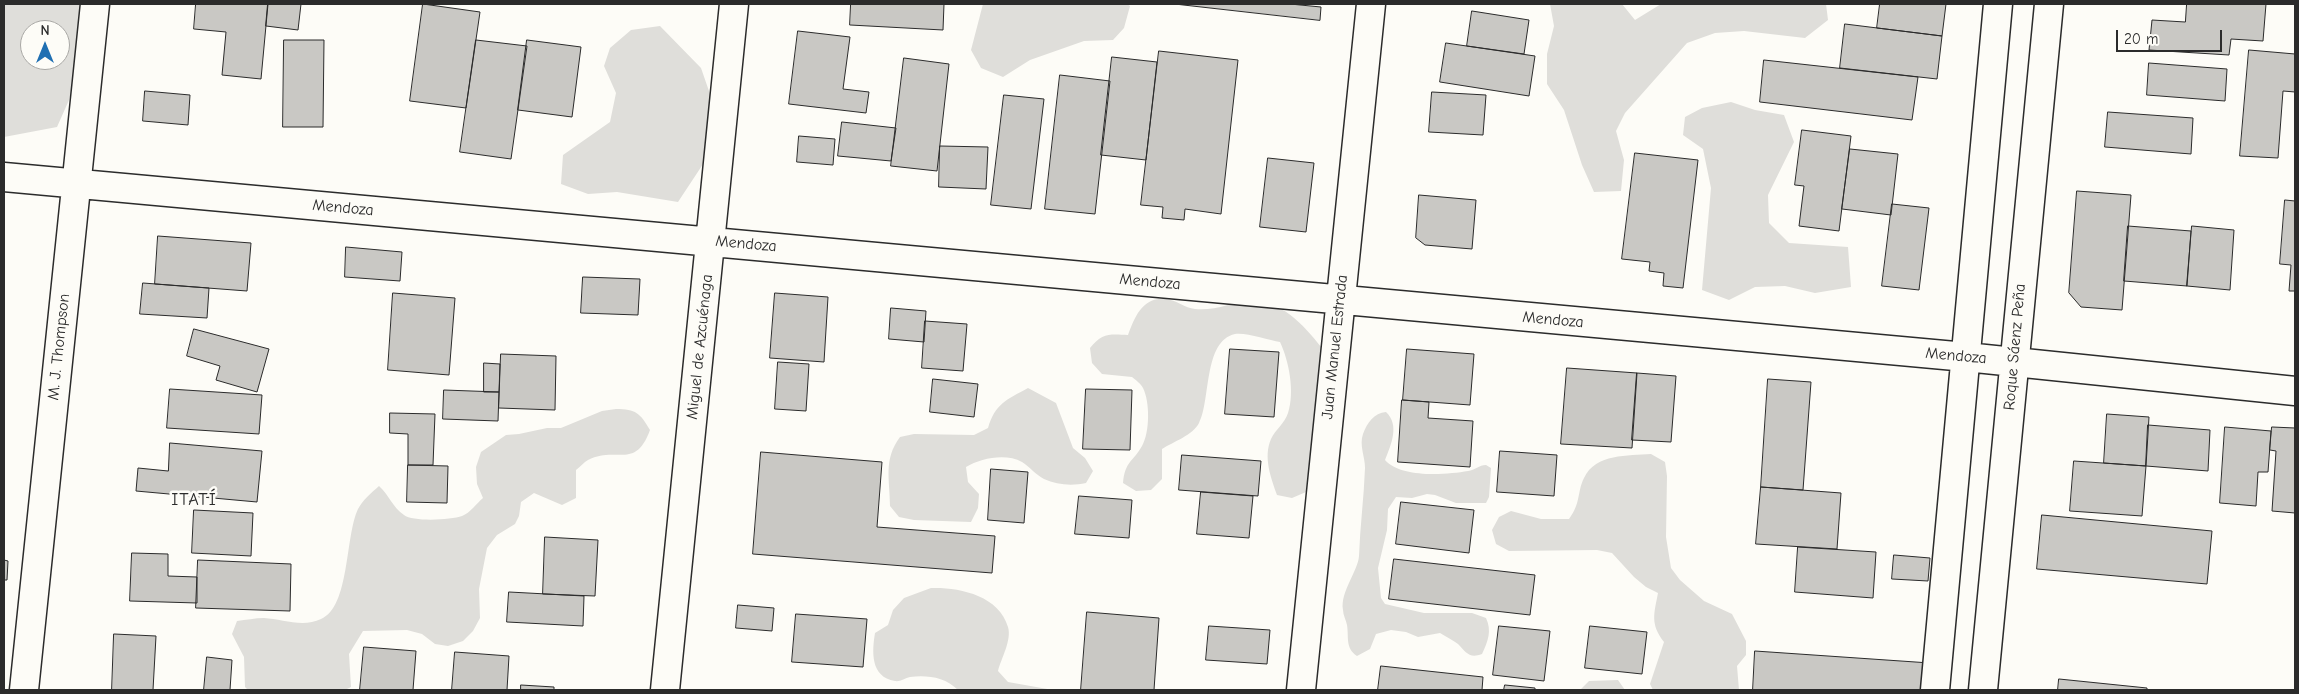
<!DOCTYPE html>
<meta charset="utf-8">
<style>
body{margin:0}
#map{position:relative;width:2299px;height:694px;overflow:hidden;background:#fdfcf7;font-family:"Comic Neue",sans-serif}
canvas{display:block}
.frame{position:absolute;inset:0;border:5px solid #2b2b2b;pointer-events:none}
.north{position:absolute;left:20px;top:20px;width:50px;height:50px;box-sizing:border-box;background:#fdfcf7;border:1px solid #a9a8a5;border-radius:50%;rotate:0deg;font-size:14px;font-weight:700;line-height:20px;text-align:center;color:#2b2b2b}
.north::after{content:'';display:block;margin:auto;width:18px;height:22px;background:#1f6fb2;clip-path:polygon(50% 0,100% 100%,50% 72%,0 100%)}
.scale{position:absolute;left:2116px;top:30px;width:106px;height:22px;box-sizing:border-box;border:2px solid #2b2b2b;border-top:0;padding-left:6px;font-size:15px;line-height:18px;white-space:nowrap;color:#2b2b2b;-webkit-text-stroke:4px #fdfcf7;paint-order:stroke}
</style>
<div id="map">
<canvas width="2299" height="694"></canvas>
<div class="frame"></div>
<div class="north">N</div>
<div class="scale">20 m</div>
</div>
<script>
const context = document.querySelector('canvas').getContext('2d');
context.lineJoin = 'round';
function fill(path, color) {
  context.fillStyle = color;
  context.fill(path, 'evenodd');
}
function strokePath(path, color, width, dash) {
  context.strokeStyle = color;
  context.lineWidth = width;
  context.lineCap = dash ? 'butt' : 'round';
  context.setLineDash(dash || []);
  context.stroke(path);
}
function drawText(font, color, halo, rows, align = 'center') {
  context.font = font + ' "Comic Neue",sans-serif';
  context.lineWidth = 5;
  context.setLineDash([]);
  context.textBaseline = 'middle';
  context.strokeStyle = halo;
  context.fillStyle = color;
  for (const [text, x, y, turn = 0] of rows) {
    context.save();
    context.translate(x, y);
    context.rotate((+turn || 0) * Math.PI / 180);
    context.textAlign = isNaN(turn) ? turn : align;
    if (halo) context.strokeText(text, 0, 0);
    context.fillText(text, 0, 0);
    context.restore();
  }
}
fill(new Path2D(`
 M4,4H80L84,41L69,100L57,127L4,137ZM30,30H60V60H30Z
 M983,4H1127L1130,6L1124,28L1113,40L1084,41L1030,60L1003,77L981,68L971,50Z
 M1550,4H1622L1635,20L1661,4H1826L1828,20L1805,38L1744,31L1715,33L1687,43L1625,113L1616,131L1624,160L1621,191L1594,192L1582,165L1564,110L1547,84V54L1554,26Z
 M660,26L701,68L710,94L711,152L678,202L617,192L588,194L561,184L563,155L610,122L616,93L604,66L610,48L631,30Z
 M1731,102L1755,110L1784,115L1794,142L1768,195L1769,223L1789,243L1848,247L1851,287L1815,293L1785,286L1755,287L1729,300L1702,290L1711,188L1703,149L1683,135L1685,117L1702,108Z
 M1252,298C1289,306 1304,326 1327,354L1322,397L1314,409L1315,481L1306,492L1292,498L1277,495C1271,478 1263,457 1271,439C1275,430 1285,423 1288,413C1295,392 1289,361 1280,342C1269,340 1245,332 1235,334C1203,341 1211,401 1199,423C1193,435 1173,442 1162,449V479L1151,490L1136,491L1123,483C1125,461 1133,462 1142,446C1150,432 1150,402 1143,388C1141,384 1136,380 1132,377L1102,374L1092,363L1090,348C1102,333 1109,334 1128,335C1135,317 1142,297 1166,299C1176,300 1185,308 1195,309C1214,311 1234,303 1252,298Z
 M1028,388L1056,403L1073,448L1085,458L1093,471L1086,483C1072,486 1057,485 1044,479C1036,475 1030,467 1022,462C1006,453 981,458 966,467L968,482L979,494L978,508L971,522L914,520L899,517L890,506C890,479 883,460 900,437L914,434L974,435L988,428C995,404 1006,400 1028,388Z
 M616,409C636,409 640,413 650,430C635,471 616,445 588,460C584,462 580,467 576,470V498L562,505L534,493L521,502L519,516L515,524L497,535L487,548L479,589L480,618L473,631L463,641L448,646L435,644L422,634L407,630L363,631L349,654L351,687L345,690H248L245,687L244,657L232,634L237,621C246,620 255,618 264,618C282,619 303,628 321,619C350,607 345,536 358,509C363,500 371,493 379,486C389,495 393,508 404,515C413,522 451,520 462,516C470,513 477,503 483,498L477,484L476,467L481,452L506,435L519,434L547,428H561L602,411Z
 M1386,412C1400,425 1391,445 1385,460C1401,478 1445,475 1468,471C1475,470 1479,465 1486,465L1491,468L1489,497L1486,503H1456L1435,495L1427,494L1412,498L1396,497L1388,509L1387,530L1378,568L1381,598L1385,604L1424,613H1472L1486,618C1492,631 1488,641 1482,654C1469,659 1466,652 1458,644C1453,640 1446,637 1440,633L1418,637L1406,632L1391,630L1376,634L1370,649L1357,656C1345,648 1349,637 1347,625C1346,620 1343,615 1343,610C1340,592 1358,571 1359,556C1360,526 1364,497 1365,468C1365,457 1359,445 1363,434C1367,423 1374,413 1386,412Z
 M1651,454L1665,462L1667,476L1666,537L1671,568L1680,580L1704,601L1732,614L1746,641V655L1737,666L1739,690H1653L1650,684L1664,642C1650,624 1654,614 1658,593L1646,587L1634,577L1612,553L1597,550L1509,551L1496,544L1492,530L1499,517L1511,511L1541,519H1569C1581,503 1577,492 1584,478C1596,453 1628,456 1651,454Z
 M931,588C958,587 999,595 1008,627C1012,640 1001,659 998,671L1008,682L1053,690H958C945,677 927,675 910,677C905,678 900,682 895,681C870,677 872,651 875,633L888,625L893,610L904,598Z
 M1618,680L1625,690H1580L1589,681Z`), '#dfdeda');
const building = new Path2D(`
 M196,4H268L261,79L222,75L226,32L194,29Z
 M268,4H301L298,30L266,26Z
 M423,4L480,12L466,108L410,101Z
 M851,4H944L943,30L850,25Z
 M1175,4H1290L1321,7L1320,20Z
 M1880,4H1946L1942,36L1877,28Z
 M2187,4H2266L2263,41L2231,39L2229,55L2149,50L2152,20L2185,22Z
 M1472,11L1529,20L1524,54L1467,46Z
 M1845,24L1942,36L1937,79L1840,68Z
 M798,31L850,37L843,89L869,92L866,113L789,104Z
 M284,40H324L323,127H283Z
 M476,40L527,46L511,159L460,152Z
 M527,40L581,47L572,117L518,110Z
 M1446,43L1535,56L1529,96L1440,82Z
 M2249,50L2295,54V92L2283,91L2278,158L2240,156Z
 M1159,51L1238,60L1221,214L1185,209L1184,220L1162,218L1163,207L1141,205Z
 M1112,57L1157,62L1146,160L1101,155Z
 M904,58L949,64L937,171L891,166Z
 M1764,60L1918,77L1912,120L1760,102Z
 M2149,63L2227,69L2225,101L2147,95Z
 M1060,75L1110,81L1095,214L1045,209Z
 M145,91L190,95L188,125L143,121Z
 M1432,92L1486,95L1483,135L1429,132Z
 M1004,95L1044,99L1031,209L991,205Z
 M2108,112L2193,118L2191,154L2105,147Z
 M842,122L896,128L891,161L838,156Z
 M1802,130L1851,136L1839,231L1799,226L1804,186L1795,185Z
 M799,136L835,139L833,165L797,162Z
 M940,146L988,147L986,189L939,187Z
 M1850,149L1898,154L1891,215L1842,209Z
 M1635,153L1698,160L1683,288L1663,286L1664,273L1649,271L1650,262L1622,259Z
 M1268,158L1314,163L1306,232L1260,227Z
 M2077,191L2131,195L2122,310L2081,307L2069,293Z
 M1419,195L1476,200L1472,249L1425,245L1416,238Z
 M2285,200L2295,201V291H2289L2291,265L2280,264Z
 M1892,204L1929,208L1919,290L1882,286Z
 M2128,226L2191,231L2187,286L2124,281Z
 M2192,226L2234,230L2230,290L2187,286Z
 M158,236L251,243L247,291L155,284Z
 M346,247L402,252L400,281L345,277Z
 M583,277L640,279L638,315L581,313Z
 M143,283L209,288L207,318L140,314Z
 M393,293L455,298L449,375L388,370Z
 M775,293L828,297L824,362L770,358Z
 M891,308L926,311L924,342L889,339Z
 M925,321L967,324L963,371L922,368Z
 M194,329L269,349L257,392L216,380L220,366L187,356Z
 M1230,349L1279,352L1274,417L1225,414Z
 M1407,349L1474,354L1470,405L1403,400Z
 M501,354L556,356L555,410L499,408Z
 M778,362L809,364L806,411L775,409Z
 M484,363L500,364L499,392H484Z
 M1567,368L1637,373L1632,448L1561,444Z
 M1637,373L1676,376L1671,442L1632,440Z
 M933,379L978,384L974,417L930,412Z
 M1768,379L1811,382L1803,490L1761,487Z
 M170,389L262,395L259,434L167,428Z
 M1086,389L1132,390L1130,450L1083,449Z
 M444,390L499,392L498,421L443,419Z
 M1402,400L1429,402L1428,418L1473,421L1470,467L1398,462Z
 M390,413L435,414L433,465H408V434L390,433Z
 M2107,414L2149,417L2146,466L2104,463Z
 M2148,425L2210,430L2208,471L2146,466Z
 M2225,427L2271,431L2268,472H2258L2256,506L2220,503Z
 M2272,427L2295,428V513L2272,511L2276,451L2270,450Z
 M170,443L262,451L257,502L136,491L138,468L168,471Z
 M1500,451L1557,455L1554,496L1497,492Z
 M761,452L882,462L877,527L995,536L992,573L753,554Z
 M1182,455L1261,461L1258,496L1179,490Z
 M2074,461L2146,466L2142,516L2070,511Z
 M408,465L448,466L447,503L407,502Z
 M991,469L1028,472L1024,523L988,520Z
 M1761,487L1841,493L1837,549L1756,544Z
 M1201,492L1253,496L1249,538L1197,534Z
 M1079,496L1132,500L1129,538L1075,534Z
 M1401,502L1474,510L1469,553L1396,544Z
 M194,510L253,513L251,556L192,553Z
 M2042,515L2212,531L2207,584L2037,569Z
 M545,537L598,540L595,596L543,594Z
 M1798,547L1876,552L1873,598L1795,592Z
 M132,553L168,554V576L197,577V603L130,601Z
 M1894,555L1930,558L1928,581L1892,579Z
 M1394,559L1535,575L1530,615L1389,599Z
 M4,560L8,561L7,580H4Z
 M198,560L291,564L290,611L196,608Z
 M509,592L584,596L583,626L507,622Z
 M738,605L774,608L772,631L736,628Z
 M1087,612L1159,618L1154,690H1081Z
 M796,614L867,619L863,667L792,662Z
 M1209,626L1270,630L1267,664L1206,660Z
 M1499,626L1550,631L1544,681L1493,675Z
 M1590,626L1647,632L1642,674L1585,668Z
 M114,634L156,636L153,690H112Z
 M364,647L416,651L413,690H360Z
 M1755,651L1930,663L1928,690H1753Z
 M455,652L509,656L507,690H452Z
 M207,657L232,660L230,690H204Z
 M1381,666L1483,677L1482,690H1378Z
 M2059,679L2147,688V690H2058Z
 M521,685L554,687V690H521Z
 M1505,685L1535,688V690H1504Z`);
fill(building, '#c9c8c4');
strokePath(building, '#2b2b2b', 1);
const minor = new Path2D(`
 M4,177L1966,357L2295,391
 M24,690L95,4
 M665,690L734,4
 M1301,690L1371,4
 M1935,690L1998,4
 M1983,690L2049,4`);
strokePath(minor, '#2b2b2b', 31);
strokePath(minor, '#fdfcf7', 28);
drawText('16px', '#2b2b2b', '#fdfcf7', [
 ["Mendoza",343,208,5],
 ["Mendoza",746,244,5],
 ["Mendoza",1150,282,5],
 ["Mendoza",1553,320,5],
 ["M. J. Thompson",59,347,-84],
 ["Miguel de Azcuénaga",700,347,-84],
 ["Juan Manuel Estrada",1335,347,-84],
 ["Roque Sáenz Peña",2015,347,-85],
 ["Mendoza",1956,356,5]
]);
context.letterSpacing = '1px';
drawText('18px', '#2b2b2b', '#fdfcf7', [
 ["ITATÍ",194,500]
]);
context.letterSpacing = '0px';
</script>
